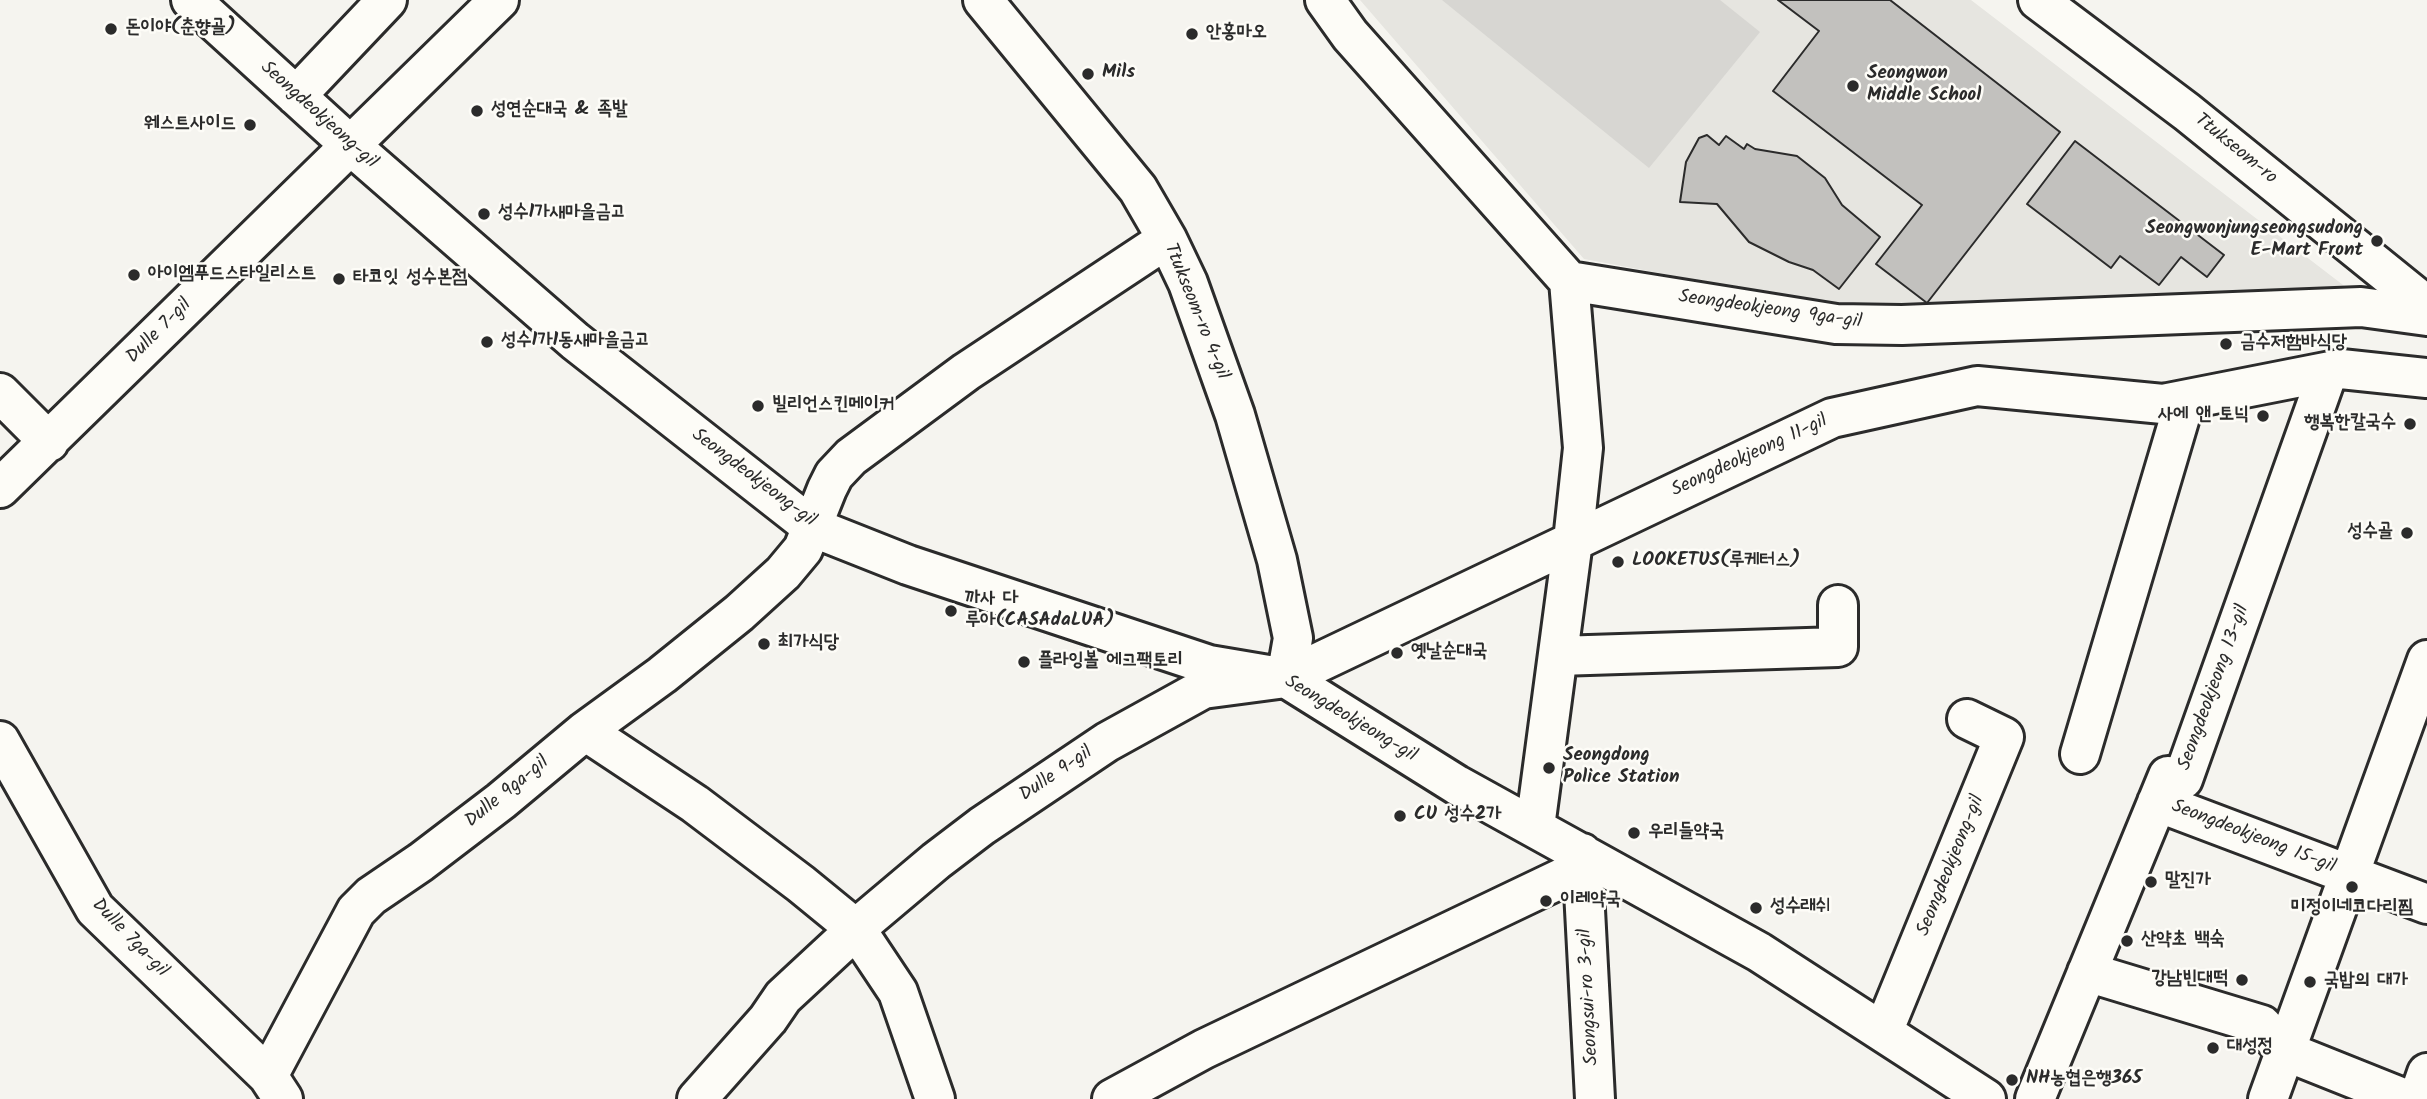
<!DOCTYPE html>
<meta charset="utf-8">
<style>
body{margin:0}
canvas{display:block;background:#f5f4ef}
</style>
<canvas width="2427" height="1099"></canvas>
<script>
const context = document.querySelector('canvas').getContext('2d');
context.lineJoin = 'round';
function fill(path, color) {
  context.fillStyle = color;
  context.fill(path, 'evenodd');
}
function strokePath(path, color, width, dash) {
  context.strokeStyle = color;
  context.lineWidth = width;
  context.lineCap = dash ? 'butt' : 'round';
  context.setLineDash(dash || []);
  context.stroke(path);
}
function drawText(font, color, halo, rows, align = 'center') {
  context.font = font + ' Kalam,"Poor Story",sans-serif';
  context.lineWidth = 5;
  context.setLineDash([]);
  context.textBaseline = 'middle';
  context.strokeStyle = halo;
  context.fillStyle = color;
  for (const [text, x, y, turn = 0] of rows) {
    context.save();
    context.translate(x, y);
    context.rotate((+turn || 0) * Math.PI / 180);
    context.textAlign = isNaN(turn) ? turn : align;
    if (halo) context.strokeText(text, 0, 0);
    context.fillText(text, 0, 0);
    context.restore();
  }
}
fill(new Path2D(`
 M1360,0H1971L2347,288L1942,313L1800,299L1584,259Z`), '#e6e5e0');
fill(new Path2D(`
 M1442,0H1720L1760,32L1649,168Z`), '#d7d6d2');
const building = new Path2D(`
 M1778,0H1890L2060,132L1927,303L1876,264L1922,205L1773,91L1819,31Z
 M1707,135L1719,145L1726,136L1744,149L1747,144L1755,149L1797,156L1825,178L1842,205L1880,237L1839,289L1813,270L1789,262L1749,242L1717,204L1680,202L1686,162L1699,138Z
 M2075,141L2224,255L2207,277L2181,257L2159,285L2120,256L2111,268L2027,204Z`);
fill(building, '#c2c1be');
strokePath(building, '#2b2b2b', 2);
const minor = new Path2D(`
 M191,0L350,145L575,341L812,527L908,565L1209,665L1286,678L1457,785L1759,952L1986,1099
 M983,0L1138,189L1167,239L1188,283L1235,415L1277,560L1293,638L1286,678
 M1325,0L1350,35L1569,281L1836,324L1902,325L2361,307L2427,316
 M296,96L387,0
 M0,393L49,442
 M0,488L499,0
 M1558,656L1838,647V605
 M585,731L695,804L801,884L856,929L898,992L935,1099
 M0,741L95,909L268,1076L283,1099
 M2080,754L2185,400
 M2157,802L2427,904
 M1535,827L1573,541L1583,448L1569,281
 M1582,853L1595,1099
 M2087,972L2262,1025L2285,1051L2405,1099
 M1883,1032L2004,737L1967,719
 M268,1076L356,911L371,896L421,862L501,801L585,731L662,675L739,613L783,573L803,549L827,489L834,475L851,457L966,372L1167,239
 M697,1099L768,1019L783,997L866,920L936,861L982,826L1107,742L1203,689L1286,678L1832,418L1977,386L2163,404L2341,369L2427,378
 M1112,1099L1204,1049L1583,868
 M2035,1099L2168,776L2183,779L2328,372
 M2268,1099L2427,660
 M2418,1099L2427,1073`);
const major = new Path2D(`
 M2038,0L2187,112L2427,306`);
strokePath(minor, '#2b2b2b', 44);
strokePath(major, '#2b2b2b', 44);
strokePath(minor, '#fdfcf7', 38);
strokePath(major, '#fdfcf7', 38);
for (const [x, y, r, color] of [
 [111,29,7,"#2b2b2b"],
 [1192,34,7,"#2b2b2b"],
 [1088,74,7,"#2b2b2b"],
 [1853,86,7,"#2b2b2b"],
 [477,111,7,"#2b2b2b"],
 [250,125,7,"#2b2b2b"],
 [484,214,7,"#2b2b2b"],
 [2377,241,7,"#2b2b2b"],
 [134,275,7,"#2b2b2b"],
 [339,279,7,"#2b2b2b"],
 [487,342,7,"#2b2b2b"],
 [2226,344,7,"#2b2b2b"],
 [758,406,7,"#2b2b2b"],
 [2263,416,7,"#2b2b2b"],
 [2410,424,7,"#2b2b2b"],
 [2407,533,7,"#2b2b2b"],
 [1618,562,7,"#2b2b2b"],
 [951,611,7,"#2b2b2b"],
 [764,644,7,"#2b2b2b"],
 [1397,653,7,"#2b2b2b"],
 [1024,662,7,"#2b2b2b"],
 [1549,768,7,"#2b2b2b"],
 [1400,816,7,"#2b2b2b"],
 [1634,833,7,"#2b2b2b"],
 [2151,882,7,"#2b2b2b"],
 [2352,887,7,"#2b2b2b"],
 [1546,901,7,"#2b2b2b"],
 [1756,908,7,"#2b2b2b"],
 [2127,941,7,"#2b2b2b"],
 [2242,980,7,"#2b2b2b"],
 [2310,982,7,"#2b2b2b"],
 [2213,1048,7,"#2b2b2b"],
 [2012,1080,7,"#2b2b2b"]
]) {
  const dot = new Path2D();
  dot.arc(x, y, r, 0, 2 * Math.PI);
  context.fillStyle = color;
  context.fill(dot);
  strokePath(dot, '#fdfcf7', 2.5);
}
drawText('bold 19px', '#2b2b2b', '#fdfcf7', [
 ["돈이야(춘향골)",125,29],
 ["안홍마오",1206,34],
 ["Mils",1102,74],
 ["Seongwon",1867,75],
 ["Middle School",1867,97],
 ["성연순대국 & 족발",491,111],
 ["웨스트사이드",236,125,"right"],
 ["성수1가새마을금고",498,214],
 ["Seongwonjungseongsudong",2363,230,"right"],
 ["E-Mart Front",2363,252,"right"],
 ["아이엠푸드스타일리스트",148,275],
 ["타코잇 성수본점",353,279],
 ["성수1가1동새마을금고",501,342],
 ["금수저함바식당",2240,344],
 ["빌리언스킨메이커",772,406],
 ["사에 앤 토닉",2249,416,"right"],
 ["행복한칼국수",2396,424,"right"],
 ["성수골",2393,533,"right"],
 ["LOOKETUS(루케터스)",1632,562],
 ["까사 다",965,600],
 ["루아(CASAdaLUA)",965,622],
 ["최가식당",778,644],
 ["옛날순대국",1411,653],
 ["플라잉볼 에그팩토리",1038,662],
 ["Seongdong",1563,757],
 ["Police Station",1563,779],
 ["CU 성수2가",1414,816],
 ["우리들약국",1648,833],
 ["말진가",2165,882],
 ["이레약국",1560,901],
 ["성수래쉬",1770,908],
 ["미정이네코다리찜",2352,909,"center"],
 ["산약초 백숙",2141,941],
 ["강남빈대떡",2228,980,"right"],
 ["국밥의 대가",2324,982],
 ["대성정",2227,1048],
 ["NH농협은행365",2026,1080]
], 'left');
drawText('19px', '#2b2b2b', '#fdfcf7', [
 ["Seongdeokjeong-gil",318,116,42],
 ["Ttukseom-ro",2235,150,39],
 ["Seongdeokjeong 9ga-gil",1770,311,8],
 ["Ttukseom-ro 4-gil",1195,312,68],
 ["Dulle 7-gil",160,332,-45],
 ["Seongdeokjeong 11-gil",1750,457,-25],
 ["Seongdeokjeong-gil",753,479,37],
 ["Seongdeokjeong 13-gil",2215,688,-70],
 ["Seongdeokjeong-gil",1350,720,31],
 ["Dulle 9-gil",1057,775,-34],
 ["Dulle 9ga-gil",508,793,-39],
 ["Seongdeokjeong 15-gil",2253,838,21],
 ["Seongdeokjeong-gil",1952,866,-68],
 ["Dulle 7ga-gil",129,939,46],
 ["Seongsui-ro 3-gil",1590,997,-93]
]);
</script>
